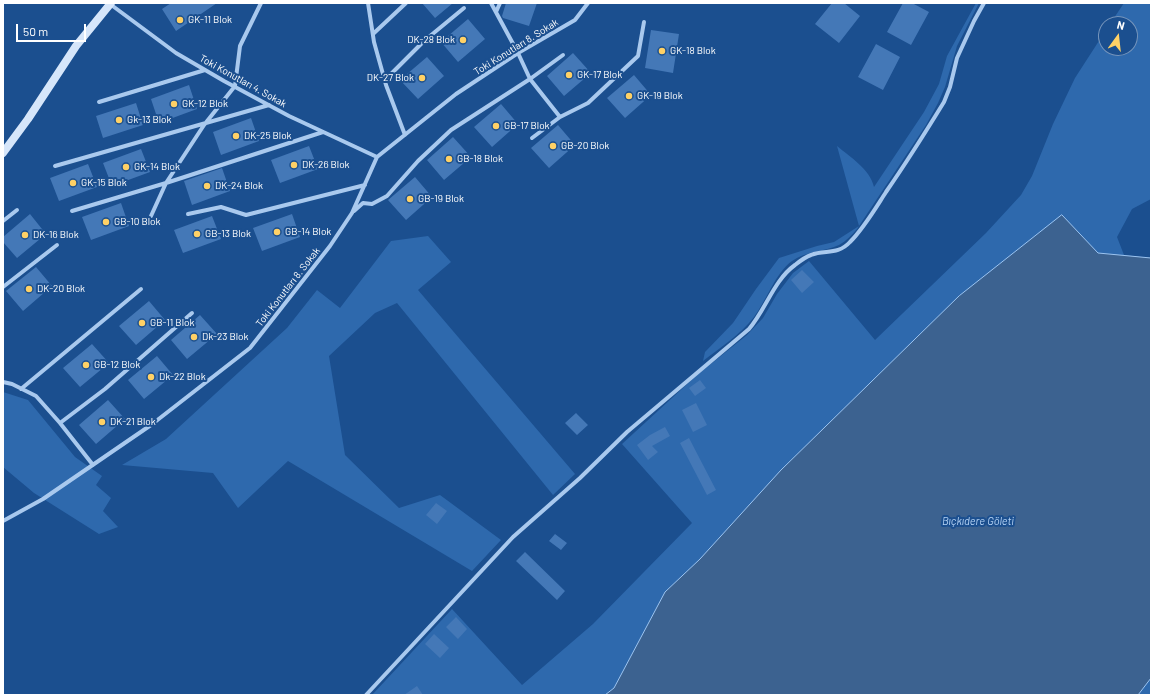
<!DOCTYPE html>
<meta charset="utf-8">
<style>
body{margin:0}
#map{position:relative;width:1154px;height:698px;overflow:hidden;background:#1b4f8f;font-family:Barlow,sans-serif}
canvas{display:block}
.frame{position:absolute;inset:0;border:4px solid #fff;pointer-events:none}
.north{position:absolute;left:1098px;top:16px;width:40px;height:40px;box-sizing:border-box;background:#1b4f8f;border:1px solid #7695bc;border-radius:50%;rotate:15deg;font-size:11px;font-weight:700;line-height:16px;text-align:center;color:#fff}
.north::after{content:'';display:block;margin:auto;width:14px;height:18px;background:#ffd166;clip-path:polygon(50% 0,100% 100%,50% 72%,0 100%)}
.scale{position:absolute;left:16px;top:24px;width:70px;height:18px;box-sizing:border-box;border:2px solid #fff;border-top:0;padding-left:5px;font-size:12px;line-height:14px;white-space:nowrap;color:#fff;-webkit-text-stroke:3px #1b4f8f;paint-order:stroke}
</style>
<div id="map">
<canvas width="1154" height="698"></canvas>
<div class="frame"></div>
<div class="north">N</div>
<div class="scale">50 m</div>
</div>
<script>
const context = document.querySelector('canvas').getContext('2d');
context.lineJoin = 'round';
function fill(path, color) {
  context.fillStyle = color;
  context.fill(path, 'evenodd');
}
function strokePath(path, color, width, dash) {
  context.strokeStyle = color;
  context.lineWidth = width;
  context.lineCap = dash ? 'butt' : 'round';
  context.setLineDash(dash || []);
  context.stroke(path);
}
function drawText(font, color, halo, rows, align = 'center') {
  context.font = font + ' Barlow,sans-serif';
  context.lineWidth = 4;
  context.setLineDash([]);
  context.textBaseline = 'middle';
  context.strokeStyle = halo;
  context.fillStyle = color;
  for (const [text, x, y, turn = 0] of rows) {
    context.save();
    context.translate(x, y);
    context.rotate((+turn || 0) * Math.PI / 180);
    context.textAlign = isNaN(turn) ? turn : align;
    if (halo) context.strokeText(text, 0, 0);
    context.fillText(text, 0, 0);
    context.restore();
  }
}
fill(new Path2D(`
 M976,3H979L957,46L945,87L938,103L926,125L857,229C852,235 846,241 839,245C824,252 806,251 792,261C776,272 766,301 754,317C741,334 720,348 703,361L705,352L733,323L756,289L779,258L817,246L834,242L859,226L837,146C850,157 870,169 874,187L924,112L939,84L947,56Z
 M1124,3H1151V199L1132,209L1117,237L1124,255L1151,258V695H681L614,688L605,695H372L452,609L522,685L593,624L692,523L622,444L697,375L747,335L763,318L777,294L793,273L809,261L875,340L986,233L1021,195L1032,176L1053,124L1075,78L1106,30V48H1130V24H1110Z
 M428,236L451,262L418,290L575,474L553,495L397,303L375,313L329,356L345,455L399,508L440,495L501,540L472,571L288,461L238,508L213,473L122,465L166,439L287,328L317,290L340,308L391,241Z
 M3,392L28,400L75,457L102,476L96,485L111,498L103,511L118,527L99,534L34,493L3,467Z`), '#2e69ad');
const water = new Path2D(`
 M1062,215L1098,253L1151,258V678L1138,695H605L614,688L665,592L700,559L781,470L959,296Z`);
fill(water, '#3c6290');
strokePath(water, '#9cc4f0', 1);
fill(new Path2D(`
 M171,3H217L176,31L162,9Z
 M422,3H453L435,18Z
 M506,3H537L529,26L503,18L502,16Z
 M832,3H844L860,16L839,43L815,24Z
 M903,3H912L929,12L911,45L887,32Z
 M468,19L485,39L458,62L441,42Z
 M651,30L679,34L673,73L645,68Z
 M876,44L900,57L883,90L858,77Z
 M573,53L591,73L564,96L547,76Z
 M427,57L444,76L418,99L400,80Z
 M634,75L651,95L625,118L607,98Z
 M189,85L197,109L159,123L151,99Z
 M136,103L143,125L103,138L96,116Z
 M501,104L518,124L492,147L474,127Z
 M251,118L259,141L221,155L213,132Z
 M558,125L575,145L549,168L531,148Z
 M453,137L471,157L444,180L427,160Z
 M309,146L318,169L280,183L271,160Z
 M141,149L150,172L112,186L103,163Z
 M88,164L97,187L59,201L50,178Z
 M222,168L230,191L192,205L184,181Z
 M415,177L432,197L406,220L388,200Z
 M121,203L129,226L91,240L82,217Z
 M30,214L46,234L17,258L3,242V237Z
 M292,214L300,237L262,251L253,228Z
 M212,216L221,239L183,253L174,230Z
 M36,267L52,286L23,311L6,291Z
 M802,270L814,282L802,293L791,280Z
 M149,301L165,320L136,345L119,326Z
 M200,315L217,334L187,359L171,340Z
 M92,344L109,363L80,387L63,368Z
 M157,356L173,375L144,399L128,380Z
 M700,380L706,388L695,396L689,388Z
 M108,400L125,419L96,444L79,425Z
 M696,403L707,425L693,432L682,410Z
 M576,413L588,425L577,435L565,423Z
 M665,427L670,436L652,446L658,452L648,460L637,445L650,435Z
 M689,438L716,490L707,495L680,443Z
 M436,503L447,511L437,524L426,515Z
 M555,534L567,543L561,550L549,541Z
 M525,552L565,591L557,600L516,561Z
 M456,617L467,629L458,639L446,627Z
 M434,634L449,648L440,658L425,644Z
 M417,686L423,695H404Z`), '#4478b7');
strokePath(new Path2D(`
 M368,3L374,42L386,85L405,135
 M491,3L518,53L530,79L560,117
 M110,4L176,53L224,81L289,116L377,157
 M496,12L500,3
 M373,34L406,3
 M385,80L424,41L464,8
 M99,102L205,70
 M532,138L560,117L588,103L638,56L644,22
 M55,166L269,105
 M72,211L166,183L323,132
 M354,211L363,203L372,204L387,196L418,161L451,130L530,79L563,55
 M188,214L221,207L246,215L365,185
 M151,216L166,183L204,125L235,86L240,46L261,3
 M3,221L17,210
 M3,287L57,245
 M3,382L12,384L36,396L60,423L93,465
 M21,389L141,289
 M60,423L105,389L192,313
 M3,521L43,499L151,425L250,348L330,246L352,213L377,157L456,94L518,53L575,20L588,3
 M366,695L513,537L580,478L627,432L749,329C766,309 774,280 795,265C800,261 805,257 811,255C825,249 837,256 850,242C864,228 875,209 886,192C906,163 925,133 944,102L950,87L957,58L974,21L984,3`), '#a9c9ee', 4);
strokePath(new Path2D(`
 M3,153L28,119L76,46L111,3`), '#d6e6fa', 8);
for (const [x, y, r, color] of [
 [180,20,4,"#ffd166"],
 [463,40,4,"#ffd166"],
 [662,51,4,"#ffd166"],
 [569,75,4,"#ffd166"],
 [422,78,4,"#ffd166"],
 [629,96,4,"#ffd166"],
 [174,104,4,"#ffd166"],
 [119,120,4,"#ffd166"],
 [496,126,4,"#ffd166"],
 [236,136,4,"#ffd166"],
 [553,146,4,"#ffd166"],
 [449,159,4,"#ffd166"],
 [294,165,4,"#ffd166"],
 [126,167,4,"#ffd166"],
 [73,183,4,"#ffd166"],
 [207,186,4,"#ffd166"],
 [410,199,4,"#ffd166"],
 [106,222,4,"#ffd166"],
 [277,232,4,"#ffd166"],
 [197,234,4,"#ffd166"],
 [25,235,4,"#ffd166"],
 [29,289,4,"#ffd166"],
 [142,323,4,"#ffd166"],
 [194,337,4,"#ffd166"],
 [86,365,4,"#ffd166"],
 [151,377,4,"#ffd166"],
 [102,422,4,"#ffd166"]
]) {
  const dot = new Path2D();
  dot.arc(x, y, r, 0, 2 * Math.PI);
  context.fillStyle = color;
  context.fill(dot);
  strokePath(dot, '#1b4f8f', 1.5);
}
drawText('10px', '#fff', '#1b4f8f', [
 ["GK-11 Blok",188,20],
 ["DK-28 Blok",455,40,"right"],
 ["GK-18 Blok",670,51],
 ["GK-17 Blok",577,75],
 ["DK-27 Blok",414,78,"right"],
 ["GK-19 Blok",637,96],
 ["GK-12 Blok",182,104],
 ["Gk-13 Blok",127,120],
 ["GB-17 Blok",504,126],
 ["DK-25 Blok",244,136],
 ["GB-20 Blok",561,146],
 ["GB-18 Blok",457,159],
 ["DK-26 Blok",302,165],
 ["GK-14 Blok",134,167],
 ["GK-15 Blok",81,183],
 ["DK-24 Blok",215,186],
 ["GB-19 Blok",418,199],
 ["GB-10 Blok",114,222],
 ["GB-14 Blok",285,232],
 ["GB-13 Blok",205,234],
 ["DK-16 Blok",33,235],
 ["DK-20 Blok",37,289],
 ["GB-11 Blok",150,323],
 ["Dk-23 Blok",202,337],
 ["GB-12 Blok",94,365],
 ["Dk-22 Blok",159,377],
 ["DK-21 Blok",110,422]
], 'left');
drawText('10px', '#fff', '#1b4f8f', [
 ["Toki Konutları 8. Sokak",516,47,-32],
 ["Toki Konutları 4. Sokak",243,81,29],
 ["Toki Konutları 8. Sokak",288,287,-52]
]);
drawText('italic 11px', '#b5d3f5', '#1b4f8f', [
 ["Bıçkıdere Göleti",978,521]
]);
</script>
